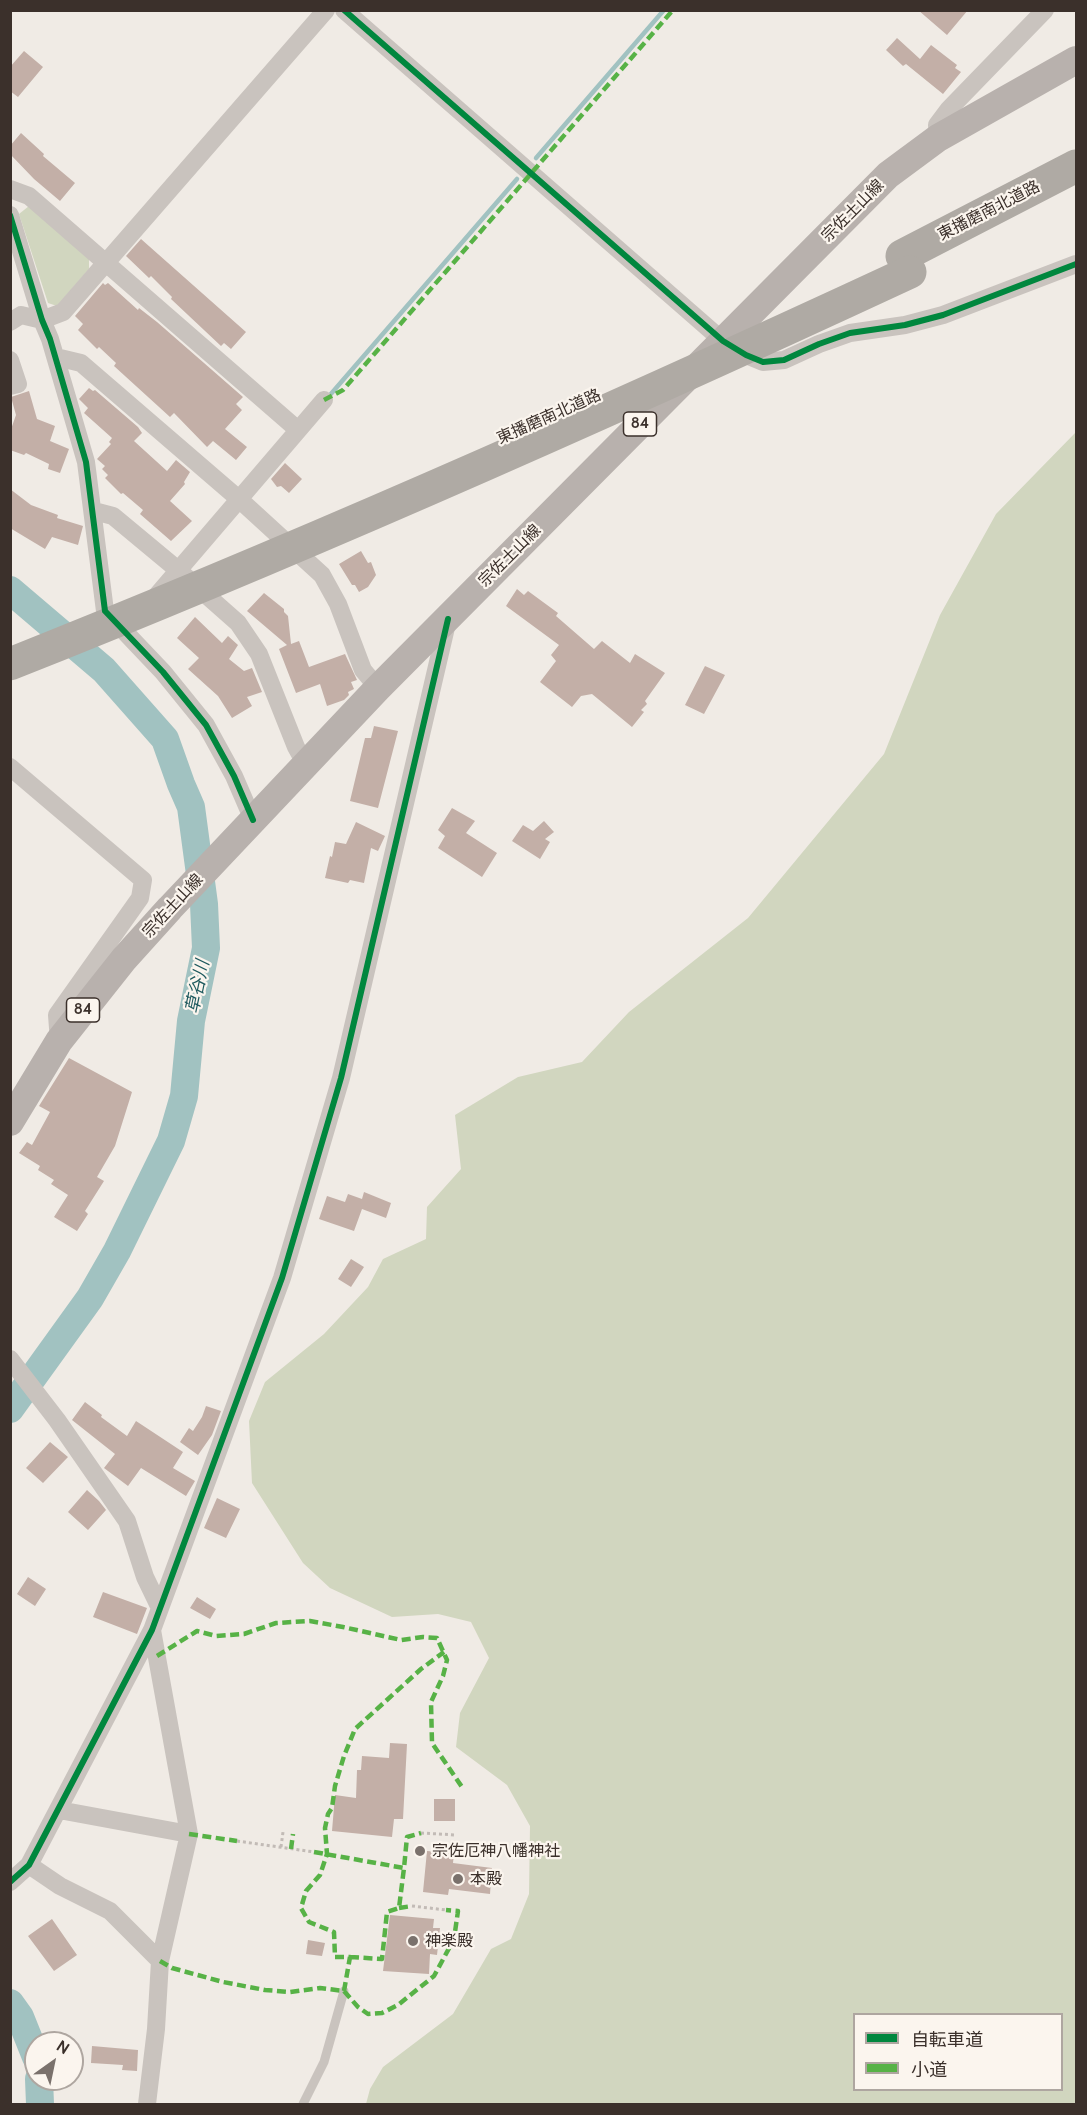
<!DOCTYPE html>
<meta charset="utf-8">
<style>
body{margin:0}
#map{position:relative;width:1087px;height:2115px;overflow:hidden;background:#f0ebe5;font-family:Cabin,"Noto Sans JP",sans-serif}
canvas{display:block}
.frame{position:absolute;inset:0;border:12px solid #3b302b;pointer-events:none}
.legend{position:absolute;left:853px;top:2013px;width:210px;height:78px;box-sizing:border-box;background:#fbf5ee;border:2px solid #aea6a0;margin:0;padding:8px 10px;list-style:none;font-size:18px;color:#3b302b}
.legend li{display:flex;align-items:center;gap:12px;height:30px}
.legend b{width:30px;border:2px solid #aea6a0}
.north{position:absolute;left:24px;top:2031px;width:60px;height:60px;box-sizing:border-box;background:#fbf5ee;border:2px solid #aea6a0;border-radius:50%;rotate:33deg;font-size:16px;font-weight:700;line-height:24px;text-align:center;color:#3b302b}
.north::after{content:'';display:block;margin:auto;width:21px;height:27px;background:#7a716c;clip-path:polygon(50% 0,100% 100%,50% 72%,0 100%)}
</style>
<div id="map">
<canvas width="1087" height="2115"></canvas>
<div class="frame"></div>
<ul class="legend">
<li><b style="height:8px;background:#00873e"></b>自転車道</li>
<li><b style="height:8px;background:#57b246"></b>小道</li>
</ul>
<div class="north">N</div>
</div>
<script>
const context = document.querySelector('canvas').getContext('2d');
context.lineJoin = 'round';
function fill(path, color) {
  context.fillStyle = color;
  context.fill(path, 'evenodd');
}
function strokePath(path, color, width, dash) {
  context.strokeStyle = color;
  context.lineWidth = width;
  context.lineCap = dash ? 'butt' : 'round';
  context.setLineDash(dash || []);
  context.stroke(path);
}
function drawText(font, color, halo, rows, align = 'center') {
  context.font = font + ' Cabin,"Noto Sans JP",sans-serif';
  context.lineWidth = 4.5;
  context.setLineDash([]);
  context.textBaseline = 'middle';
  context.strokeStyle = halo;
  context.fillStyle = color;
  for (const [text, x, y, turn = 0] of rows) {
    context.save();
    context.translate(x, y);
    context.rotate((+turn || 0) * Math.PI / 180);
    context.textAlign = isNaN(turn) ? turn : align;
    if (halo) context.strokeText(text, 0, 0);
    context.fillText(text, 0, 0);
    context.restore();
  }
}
fill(new Path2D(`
 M29,206L89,258V269L57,306L48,303L19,214Z
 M1076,432V2104H366L370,2089L383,2067L453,2014L491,1949L511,1939L529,1894L530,1826L507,1785L456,1747L460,1713L489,1658L471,1622L438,1614L392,1617L330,1588L303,1563L252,1483L249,1421L265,1382L324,1334L368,1287L383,1259L426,1239L427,1207L461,1169L455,1115L518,1077L582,1062L629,1012L748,918L884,754L940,615L996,514ZM854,2014H1062V2090H854Z`), '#d1d6bf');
strokePath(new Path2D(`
 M536,158L664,10
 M330,395L517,179`), '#a1c2c1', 4.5);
strokePath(new Path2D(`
 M10,590L104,670L165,739L181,784L191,807L204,904L206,948L191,1021L184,1096L171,1141L117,1251L90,1298L10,1409
 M10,2003L20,2017L36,2057
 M39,2079L40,2104`), '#a1c2c1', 28);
fill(new Path2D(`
 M918,10H968L947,35Z
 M897,38L920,59L931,45L957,65L955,68L961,72L943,94L906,64L903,66L886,50Z
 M24,51L43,67L18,97L10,91V67Z
 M21,133L44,154L43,156L75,183L60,201L34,179L10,154V146Z
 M141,239L246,332L231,349L224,343L221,346L171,299L172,297L151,276L149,278L126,256Z
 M103,283L105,285L108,283L138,310L139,308L157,322L243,397L236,404L242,410L225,429L247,447L236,460L213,441L207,447L174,413L170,417L114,366L116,363L99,347L97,349L78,330L83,324L75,316Z
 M89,388L93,391L95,390L138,427L142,433L134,441L167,471L176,460L190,472L184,482L185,484L170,501L192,521L171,541L140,514L143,510L123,493L121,494L105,478L108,475L102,469L105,466L97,459L111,444L109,442L112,438L84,413L88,408L79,399Z
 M29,391L37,419L55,426L50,441L69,449L60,473L48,469L49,464L26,453L24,455L10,450V432L16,415L11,397Z
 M285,463L302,479L289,493L281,486L277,487L271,479Z
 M10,489L31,505L58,515L57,518L83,526L78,545L52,537L45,549L10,528Z
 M361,551L368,563L371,562L376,575L368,587L359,592L355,585H352L339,564Z
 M517,589L524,595L528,591L558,613L556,616L594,649L602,641L630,663L635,654L665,673L645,701L647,704L641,710L644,712L632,727L592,694L581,696L572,707L540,682L556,661L551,655L559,645L506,606Z
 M264,593L284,609V612L288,616L291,644L299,641L309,667L345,654L357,680L351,682L354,689L348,692L349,695L344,700L327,706L320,684L296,693L279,649L287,645L247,611Z
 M195,617L222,643L228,636L238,645L229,659L244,671L252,668L262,692L247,697L252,706L232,718L218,696L188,669L199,658L177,638Z
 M705,666L725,675L704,714L685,705Z
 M374,726L398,731L378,808L350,801L365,738H371Z
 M452,808L475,821L466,833L497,853L482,877L438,848L445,836L438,830Z
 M544,821L554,832L545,839L550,842L540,859L512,841L523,825L533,831Z
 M356,822L385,836L378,851L371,848L364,883L350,880L348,883L325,878L330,856L332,857L335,842L346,844Z
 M69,1058L132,1092L115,1146L97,1177L104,1181L85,1211L88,1214L77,1231L54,1217L68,1195L51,1184L54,1180L38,1170L40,1166L19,1153L27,1142L32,1145L50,1112L39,1106Z
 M364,1192L391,1203L386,1218L362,1209L354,1231L319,1219L327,1196L345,1202L348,1194L362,1199Z
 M351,1259L364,1267L351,1287L338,1279Z
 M85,1402L102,1415L101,1417L127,1436L136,1421L183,1452L173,1468L195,1481L186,1496L141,1468L128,1486L104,1468L115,1454L72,1420Z
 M206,1406L221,1411L212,1435L198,1455L180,1442L189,1428L193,1431L202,1417Z
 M50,1442L68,1457L43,1483L26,1468Z
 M87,1490L99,1501L106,1510L88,1530L68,1512Z
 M217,1498L240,1509L226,1538L204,1528Z
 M28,1577L46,1589L35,1606L17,1594Z
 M103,1592L147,1608L137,1634L93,1617Z
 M197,1597L216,1609L210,1619L190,1608Z
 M390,1743L407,1744L403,1819H394L392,1837L332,1831L335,1795L356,1798L357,1770H361L362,1756L389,1758Z
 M434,1799H455V1821H434Z
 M427,1851L454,1853L453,1863L492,1868L490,1894L449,1889L448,1895L423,1892Z
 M390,1915L434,1919L433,1928H440L437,1955L430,1954L429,1974L383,1971Z
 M52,1919L77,1955L54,1971L28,1936Z
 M308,1940L325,1943L322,1956L306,1954Z
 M92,2046L138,2050L137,2071L122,2070L123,2065L91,2063Z`), '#c3afa7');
strokePath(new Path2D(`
 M421,1833L456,1835
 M237,1841L314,1852
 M281,1847L283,1832
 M412,1906L446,1910`), '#c2bbb6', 3, [3, 3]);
strokePath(new Path2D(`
 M303,2104L324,2062L344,1991`), '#c9c3be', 9);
strokePath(new Path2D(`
 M344,10L723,341L746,355L763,362L784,360L819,344L850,333L905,325L943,315L1076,264
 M938,138L937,125L949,109L1045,10
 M10,189L29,196L298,430
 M10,215L42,320L50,339L86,462L105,611L163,672L206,725L234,776L253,820
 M10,322L21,315L42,320L63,312L326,10
 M56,357L81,363L240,500L322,575L338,604L363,670L378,688
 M10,360L18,384L10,386
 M94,511L113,516L178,570L238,623L259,654L296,747L306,765
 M152,601L324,400
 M10,767L143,880L140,898L57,1015L59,1041
 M10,1359L57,1420L127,1521L145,1577L159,1606
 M59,1810L189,1834
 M29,1865L60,1886L110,1911L160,1961
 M10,1882L29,1865L152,1630L282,1278L341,1078L448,619
 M147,2104L156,2029L160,1961L189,1834L152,1630`), '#c9c3be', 18);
strokePath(new Path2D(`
 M10,1122L59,1041L124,959L170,908L378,688L888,175L938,138L1076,60`), '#b8b1ad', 28);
strokePath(new Path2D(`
 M902,256L1076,166`), '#afaaa4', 33);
strokePath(new Path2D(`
 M10,664C315,543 613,410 910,272`), '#afaaa4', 33);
strokePath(new Path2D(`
 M324,400L343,390L673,10
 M157,1656L197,1631L216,1636L244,1634L276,1623L310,1621L343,1627L401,1640L423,1637L437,1638L447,1660L443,1676L431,1702L432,1743L462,1787
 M189,1834L237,1841
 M291,1849L293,1834
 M314,1852L404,1868L407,1837L421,1833
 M399,1908L412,1906
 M350,1957L382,1959L387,1912L399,1908L404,1868
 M160,1961L172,1968L223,1982L265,1990L290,1992L320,1988L344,1991L358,2007L368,2014L382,2013L398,2005L434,1976L454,1939L458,1911L446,1910
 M344,1991L350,1957H335L334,1932L309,1922L301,1908L306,1891L320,1875L327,1854L325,1828L328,1814L332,1808L335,1786L344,1756L355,1729L421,1669L444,1652`), '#57b246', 4.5, [9, 4.5]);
strokePath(new Path2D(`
 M344,10L723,341L746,355L763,362L784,360L819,344L850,333L905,325L943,315L1076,264
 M10,215L42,320L50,339L86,462L105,611L163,672L206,725L234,776L253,820
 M10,1882L29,1865L152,1630L282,1278L341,1078L448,619`), '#00873e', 6);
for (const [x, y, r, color] of [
 [420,1851,6,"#7a716c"],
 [458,1879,6,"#7a716c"],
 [413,1941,6,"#7a716c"]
]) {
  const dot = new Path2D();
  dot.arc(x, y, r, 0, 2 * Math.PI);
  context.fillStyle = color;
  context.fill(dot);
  strokePath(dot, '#fbf5ee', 2);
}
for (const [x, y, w] of [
 [640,424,33],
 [83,1010,33]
]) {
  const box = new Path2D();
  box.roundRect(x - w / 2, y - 12, w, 24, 4.5);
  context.fillStyle = '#fbf5ee';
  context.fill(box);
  strokePath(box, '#3b302b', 1.5);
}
drawText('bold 15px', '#3b302b', null, [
 ["84",640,424],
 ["84",83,1010]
]);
drawText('16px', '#3b302b', '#fbf5ee', [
 ["宗佐土山線",853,211,-45],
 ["東播磨南北道路",989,211,-27],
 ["東播磨南北道路",549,417,-24],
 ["宗佐土山線",510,556,-45],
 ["宗佐土山線",173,906,-47]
]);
drawText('16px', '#3b302b', '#fbf5ee', [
 ["宗佐厄神八幡神社",432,1851],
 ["本殿",470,1879],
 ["神楽殿",425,1941]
], 'left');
drawText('italic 18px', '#1f5a5e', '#fbf5ee', [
 ["草谷川",198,987,-78]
]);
</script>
